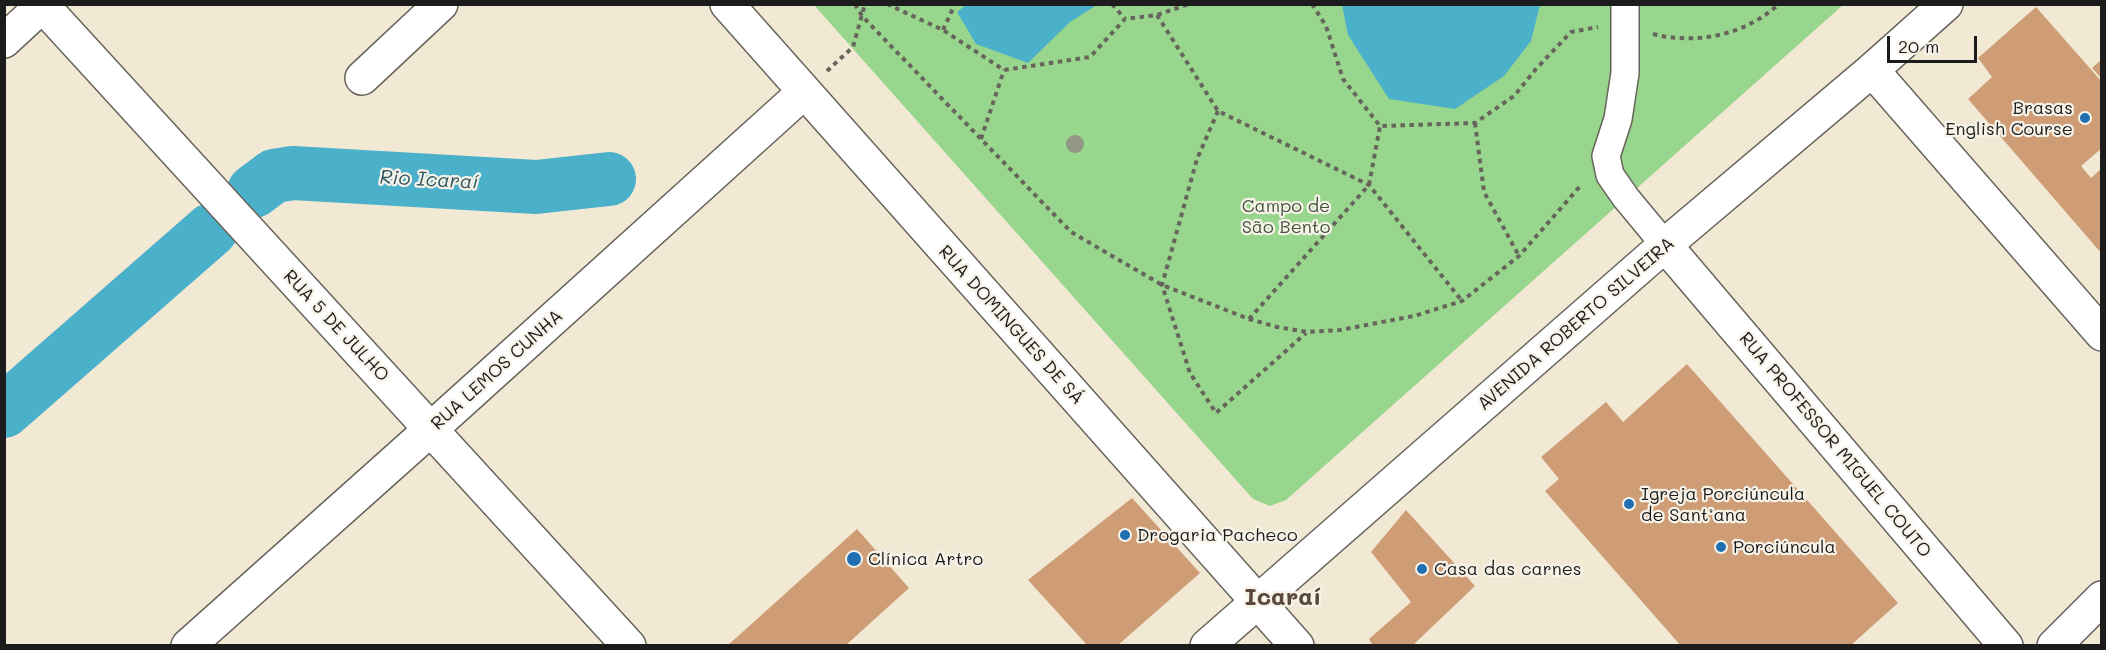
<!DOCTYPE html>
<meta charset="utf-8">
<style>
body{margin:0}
#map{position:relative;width:2106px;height:650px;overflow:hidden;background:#f2e9d4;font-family:Mali,sans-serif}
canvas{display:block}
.frame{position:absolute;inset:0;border:6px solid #1c1c1c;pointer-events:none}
.scale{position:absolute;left:1887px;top:36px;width:90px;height:27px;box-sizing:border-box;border:3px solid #1c1c1c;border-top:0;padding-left:8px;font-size:18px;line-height:21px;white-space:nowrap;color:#1c1c1c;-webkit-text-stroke:4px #f7f3e8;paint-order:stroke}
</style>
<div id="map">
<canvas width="2106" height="650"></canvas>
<div class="frame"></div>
<div class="scale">20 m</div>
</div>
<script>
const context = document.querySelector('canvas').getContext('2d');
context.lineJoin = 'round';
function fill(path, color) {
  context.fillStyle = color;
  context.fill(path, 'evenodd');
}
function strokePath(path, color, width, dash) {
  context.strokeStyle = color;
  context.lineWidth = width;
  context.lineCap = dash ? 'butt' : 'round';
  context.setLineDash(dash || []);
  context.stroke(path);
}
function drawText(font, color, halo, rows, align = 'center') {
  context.font = font + ' Mali,sans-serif';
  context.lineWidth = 4.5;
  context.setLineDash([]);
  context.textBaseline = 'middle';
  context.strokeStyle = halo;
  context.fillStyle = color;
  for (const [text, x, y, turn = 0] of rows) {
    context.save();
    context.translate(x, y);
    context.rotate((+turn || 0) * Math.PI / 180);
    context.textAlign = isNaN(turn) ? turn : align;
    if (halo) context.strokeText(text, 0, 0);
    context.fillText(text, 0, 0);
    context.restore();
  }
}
fill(new Path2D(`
 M814,5H1843L1286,500L1270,506L1253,499Z`), '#97d68c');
fill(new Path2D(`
 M966,5V4L1097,5L1070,22L1028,63L976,44L957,12Z
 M1342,5V4L1540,5L1531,41L1504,76L1455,109L1389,99L1348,35Z`), '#4bb0ca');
strokePath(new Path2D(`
 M254,191L274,176L293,173L536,187L609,179
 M4,411L211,230`), '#4bb0ca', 54);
fill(new Path2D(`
 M2036,7L2102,82V148L2081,166L2091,178L2102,168V254L1968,99L1992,77L1978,58Z
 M2102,59V79L2092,68Z
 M1687,364L1898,603L1850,646H1681L1545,491L1559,479L1541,457L1606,402L1623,422Z
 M1132,498L1200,573L1117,646H1088L1028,580Z
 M1406,510L1475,586L1412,646H1373L1369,639L1411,602L1371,552Z
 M857,529L909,588L845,646H727Z`), '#ce9d76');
const pedestrian = new Path2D(`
 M1625,4V73L1618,119L1606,156L1610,175L1626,198L1665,245`);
const minor = new Path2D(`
 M1872,70L2102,334
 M362,78L441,4
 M1665,245L2006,646
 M188,646L431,429L804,92`);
const tertiary = new Path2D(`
 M727,4L1297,646
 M43,6L629,646
 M2054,646L2102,598`);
const primary = new Path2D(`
 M4,41L44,4
 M1207,646L1665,245L1872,70L1946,4`);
strokePath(pedestrian, '#67645c', 30);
strokePath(minor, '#67645c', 36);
strokePath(tertiary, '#67645c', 36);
strokePath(primary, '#67645c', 36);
strokePath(new Path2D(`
 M855,4L862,16L1071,232L1162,285L1249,319L1277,327L1307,332L1340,330L1414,316L1462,301L1519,256L1582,184
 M887,4L943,30L1004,70L1090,57L1125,19L1157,15L1189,4
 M1112,4L1125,19
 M1312,4L1326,26L1343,79L1380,126L1475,123L1514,96L1536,69L1571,32L1598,27
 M1157,15L1218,111L1369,185L1462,301
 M943,30L955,4
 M1653,34C1697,45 1745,35 1779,4
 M827,71L853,47L865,4
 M1218,111L1197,159L1162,285L1190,373L1216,413L1306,333
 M1475,123L1484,192L1519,256
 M981,139L1004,70
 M1249,319L1369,185L1380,126`), '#67645c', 4, [4.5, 4.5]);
strokePath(pedestrian, '#fff', 27);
strokePath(minor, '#fff', 33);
strokePath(tertiary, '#fff', 33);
strokePath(primary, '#fff', 33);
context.fillStyle = '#919782';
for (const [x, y] of [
 [1075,144]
]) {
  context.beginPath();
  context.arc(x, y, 9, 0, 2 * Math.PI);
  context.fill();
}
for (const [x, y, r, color] of [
 [2085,118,6,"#1f6fb2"],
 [1629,504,6,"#1f6fb2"],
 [1125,535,6,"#1f6fb2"],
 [1721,547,6,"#1f6fb2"],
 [854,559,8,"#1f6fb2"],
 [1422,569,6,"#1f6fb2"]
]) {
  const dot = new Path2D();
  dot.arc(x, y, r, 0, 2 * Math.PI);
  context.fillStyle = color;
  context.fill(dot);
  strokePath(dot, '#f7f3e8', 2);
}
drawText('18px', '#1c1c1c', '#f7f3e8', [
 ["Brasas",2073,108,"right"],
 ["English Course",2073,129,"right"],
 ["Igreja Porciúncula",1641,494],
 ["de Sant’ana",1641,515],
 ["Drogaria Pacheco",1137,535],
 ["Porciúncula",1733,547],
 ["Clínica Artro",868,559],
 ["Casa das carnes",1434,569]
], 'left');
drawText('18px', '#41543e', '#f7f3e8', [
 ["Campo de",1286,206],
 ["São Bento",1286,227]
]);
drawText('18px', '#1c1c1c', '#f7f3e8', [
 ["AVENIDA ROBERTO SILVEIRA",1576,324,-41],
 ["RUA DOMINGUES DE SÁ",1011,325,48],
 ["RUA 5 DE JULHO",336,326,47],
 ["RUA LEMOS CUNHA",497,370,-42],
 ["RUA PROFESSOR MIGUEL COUTO",1835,445,50]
]);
drawText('italic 20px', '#2f5762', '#f7f3e8', [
 ["Rio Icaraí",429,180,3]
]);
drawText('bold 24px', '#5a493c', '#f7f3e8', [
 ["Icaraí",1283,598]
]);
</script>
